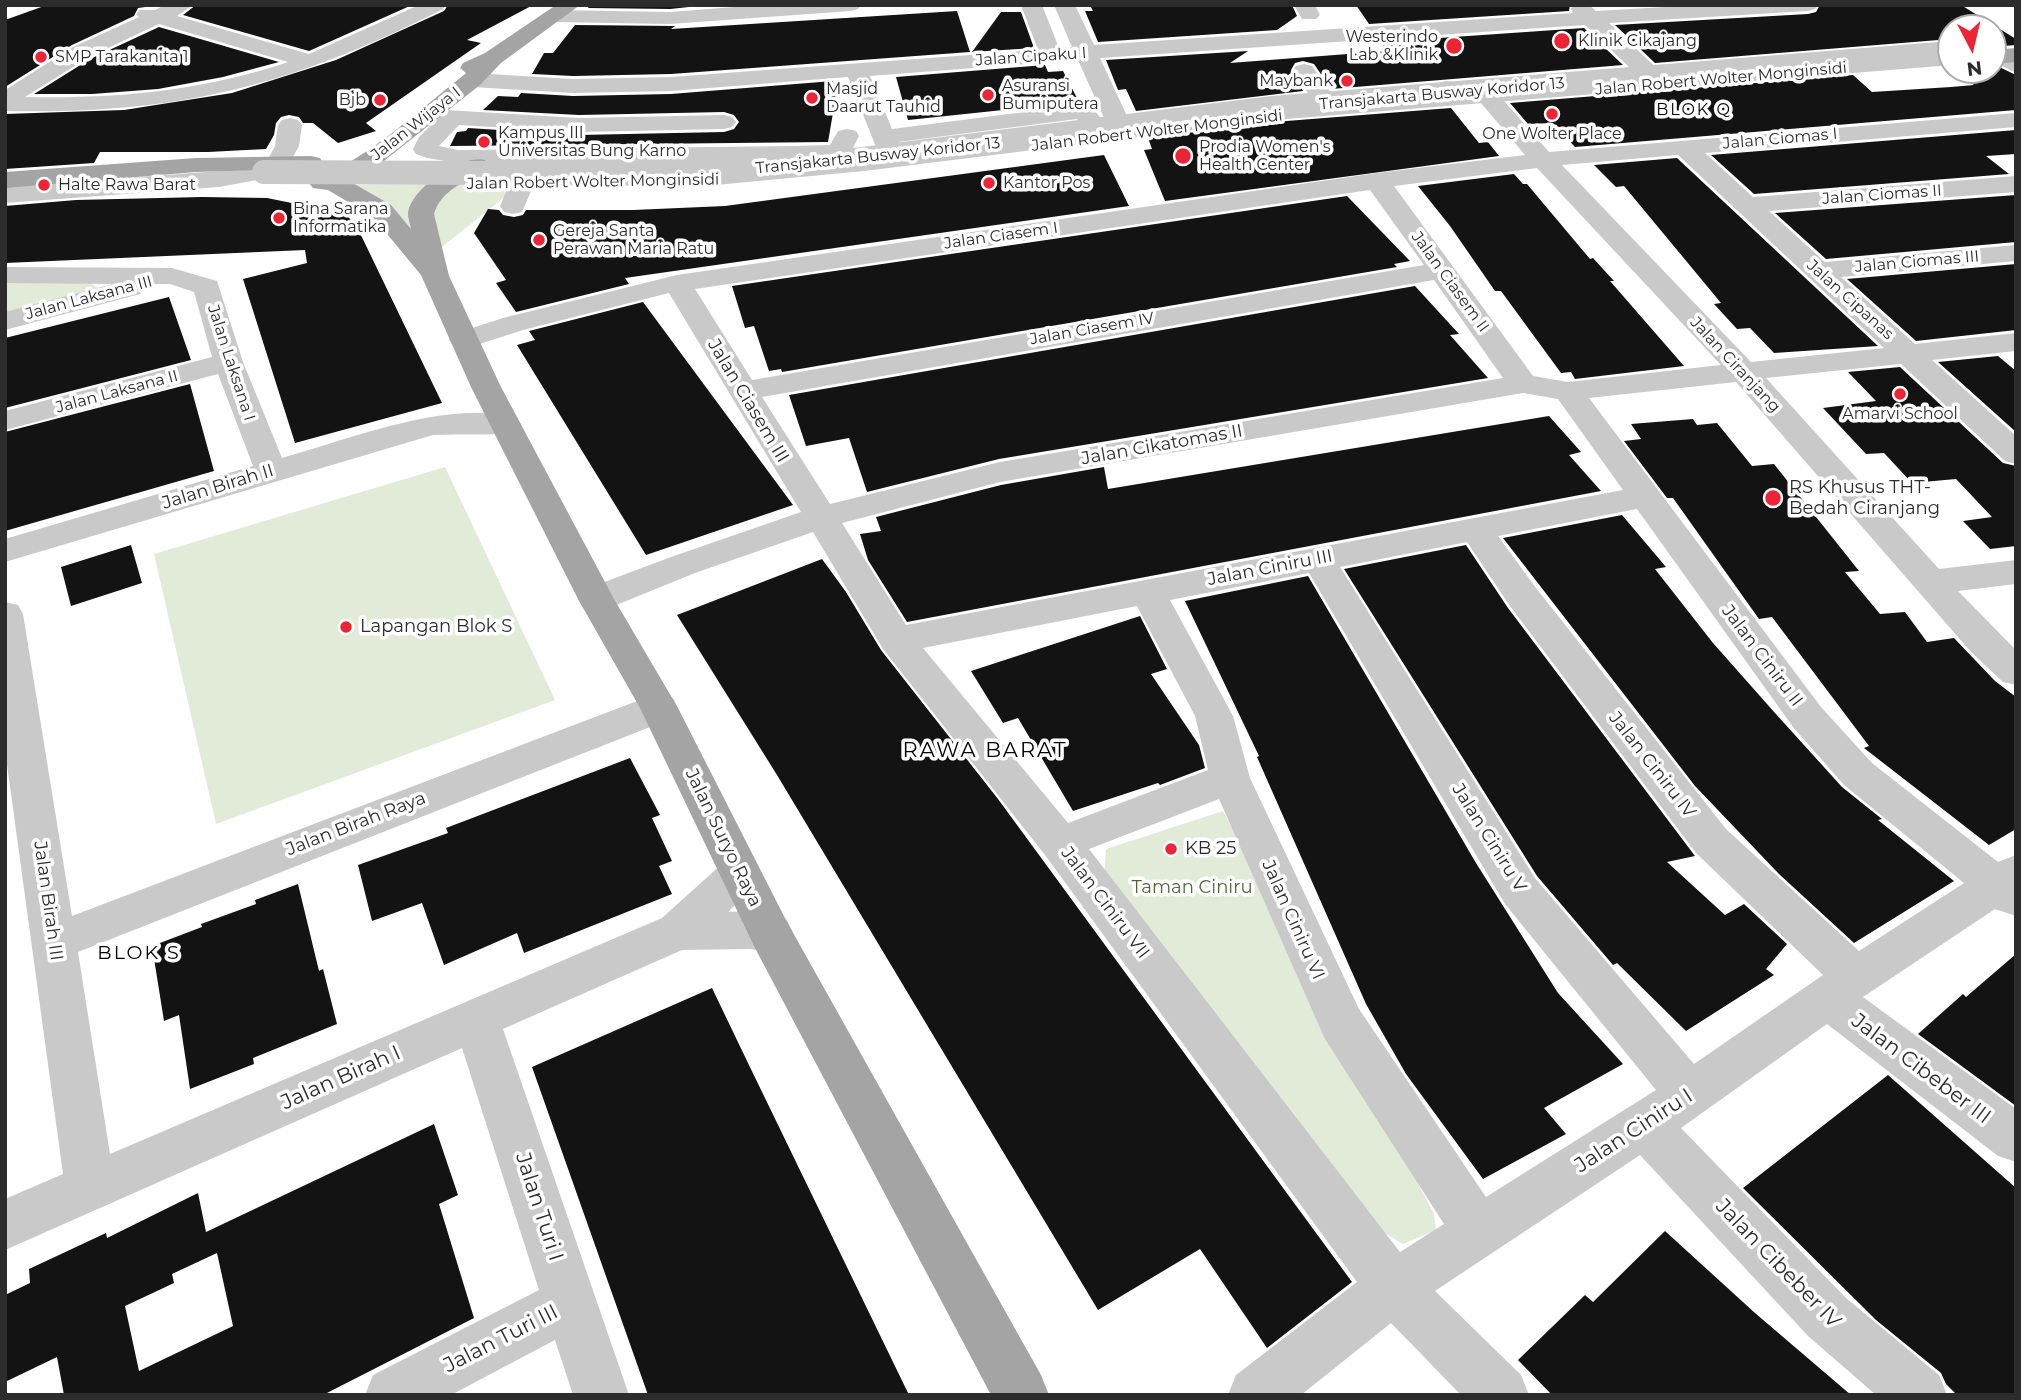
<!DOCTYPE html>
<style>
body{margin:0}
#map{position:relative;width:2021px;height:1400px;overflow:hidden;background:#fff;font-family:Montserrat,sans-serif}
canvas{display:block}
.frame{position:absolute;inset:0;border:7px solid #2c2c2c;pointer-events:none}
.north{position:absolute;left:1937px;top:14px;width:70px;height:70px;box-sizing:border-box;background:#fff;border:2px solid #ababab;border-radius:50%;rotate:173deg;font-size:19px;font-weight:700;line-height:28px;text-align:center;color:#2c2c2c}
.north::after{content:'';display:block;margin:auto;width:24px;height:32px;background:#ec2435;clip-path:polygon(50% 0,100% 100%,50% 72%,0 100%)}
</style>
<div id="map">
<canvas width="2021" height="1400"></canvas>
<div class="frame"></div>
<div class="north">N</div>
</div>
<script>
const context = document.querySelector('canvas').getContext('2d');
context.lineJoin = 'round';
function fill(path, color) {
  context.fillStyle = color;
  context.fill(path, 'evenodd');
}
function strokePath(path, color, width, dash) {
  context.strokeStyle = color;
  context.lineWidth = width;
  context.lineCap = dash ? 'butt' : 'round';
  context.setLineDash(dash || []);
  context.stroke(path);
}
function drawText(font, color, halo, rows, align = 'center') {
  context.font = font + ' Montserrat,sans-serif';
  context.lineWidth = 7;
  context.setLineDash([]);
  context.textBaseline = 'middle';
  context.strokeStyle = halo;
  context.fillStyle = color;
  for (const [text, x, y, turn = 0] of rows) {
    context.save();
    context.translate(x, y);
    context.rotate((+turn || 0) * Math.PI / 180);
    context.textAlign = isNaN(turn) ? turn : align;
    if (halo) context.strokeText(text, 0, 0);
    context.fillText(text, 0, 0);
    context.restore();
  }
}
fill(new Path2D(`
 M521,184L438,250L414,246L355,185Z
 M5,278L90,283L102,290L5,315Z
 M445,467L555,700L216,824L154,554Z
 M1223,811L1434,1214L1436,1230L1403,1244L1373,1226L1104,877L1106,849Z`), '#e2ead8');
fill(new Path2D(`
 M47,5H159L138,8L134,16L72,45L5,87V20Z
 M196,5H412L309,51L183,15Z
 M448,5H533L467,40L481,43L366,123L376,131L338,143L313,123H303L299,117L289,115L281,117L276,123L274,135L266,149L208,152H100L94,163L5,169V114L124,110L232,93L336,60L444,11Z
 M590,5H708L670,9L588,8Z
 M1090,5H1292L1297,16L1277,30L1098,42L1085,11H1093Z
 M1356,5H1570L1569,11L1369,24Z
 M1820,5H1961L2016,39V45L2003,46L1993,42V28H1951V39L1655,63L1615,25L1808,14L1816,12Z
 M957,11L970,52L671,74L573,76L532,74L544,53H553L575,25L675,26L671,29Z
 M1001,12H1021L1034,48L972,52Z
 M159,27L279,62L223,77L158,89L92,94H34L90,59Z
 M1584,28L1623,65L1331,89L1314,64L1303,61L1295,63L1291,70L1303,91L1136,111L1126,89L1118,90L1106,60L1248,51L1230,63L1387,51L1381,42Z
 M1045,65L1048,72L1063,71L1079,102L908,120L896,77Z
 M1997,66L2016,75V110L1575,147L1553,123L1528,124L1510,103L1853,75L1872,92L1951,87L1974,85L1951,70H1993V67Z
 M833,81L837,107H834L828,142L450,146L457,132L466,131L468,128L579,135L724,132L734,129L739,122L734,115L724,112L579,115L483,110L498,96L518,97L521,93L573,96L671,94Z
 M1451,108L1479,143L1488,142L1499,156L1165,201L1144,150L1152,149L1148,138L1274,122Z
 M2016,130V154L1986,156L2009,174L1754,194L1711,155Z
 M1104,155L1129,206L625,278L629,284L516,312L496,283L506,280L474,233L488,209L499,210L503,215L514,217L523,215L526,210H633L725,206Z
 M1677,158L1878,346L1774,353L1750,328L1737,329L1714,304L1721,303L1624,186L1616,187L1594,165Z
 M1514,174L1523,184H1527L1590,259L1593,258L1614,281H1610L1684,366L1575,379L1571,372L1561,373L1501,291H1495L1450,226L1418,186Z
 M2016,195V242L1826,259L1775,213Z
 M1347,196L1410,261L1394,264L1397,267L782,372L781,369L769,371L754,326L745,328L732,286Z
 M202,197L267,198L346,214L358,229L442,403L295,443L243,279L307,263L305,250L5,263V206L76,200Z
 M2016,264V330L1916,341L1847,279Z
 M1415,286L1459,334L1450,335L1488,378L999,459L867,492L849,438L806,446L789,395Z
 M169,297L191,360L5,408V338Z
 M643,302L793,505L646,555L517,345L535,340L529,331Z
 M1998,356L2016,371V432L1938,362Z
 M1900,367L2003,463L2016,466V546L1990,549L1963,521L1992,517L1956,479L1912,483L1884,453L1866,454L1823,408L1876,401L1848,372Z
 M190,384L214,471L5,531V432Z
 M1549,416L1581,452L1569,455L1601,491L907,622L868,560L860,534L881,531L876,517L1001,485L1104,467L1108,489Z
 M1693,419L1697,425L1717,423L1752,466L1774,464L1859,571L1845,572L1880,614L1905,612L1927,642L1954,638L1995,681L2016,697V829L1989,845L1864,748L1869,746L1772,617L1759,619L1673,498H1667L1624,441L1641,439L1631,424Z
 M1622,515L1666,567L1655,569L1713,643L1775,713L1842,787L1882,819L1878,820L1954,881L1854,943L1779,874L1695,786L1503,538Z
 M131,545L142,583L71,606L61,567Z
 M1466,545L1508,608L1695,856L1667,862L1725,915L1744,904L1787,944L1766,969L1774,975L1686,1031L1617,963L1613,965L1537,876L1344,569Z
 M822,559L846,592L881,650L998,799L1352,1282L1267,1348L1200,1249L1098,1310L777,775L677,615Z
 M1308,576L1476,863L1558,993L1623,1064L1544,1108L1566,1134L1483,1179L1406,1074L1366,1004L1257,757L1259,756L1185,601Z
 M1140,616L1167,669L1151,674L1199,745L1205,768L1160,785L1158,783L1073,811L1018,718L1003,723L971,671Z
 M630,758L660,815L652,818L672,861L659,866L672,894L524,953L517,933L444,965L422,903L372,921L358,865L448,833L446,828Z
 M298,884L319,971L323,969L337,1024L253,1058L254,1064L190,1089L179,1015L164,1021L152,946L202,927L201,924L256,904L255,900Z
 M2016,954V1106L1918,1034L1963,994L1966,997Z
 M712,988L748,1063L909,1395H648L532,1067Z
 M1888,1075L2016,1188V1395H1957L1946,1384L1941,1373L1876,1320L1743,1188Z
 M434,1124L458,1195L439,1204L474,1318L323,1395H64L57,1357L5,1382V1295L30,1283L29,1269L106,1233L107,1238L198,1193L206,1232ZM217,1253L233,1326L139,1371L125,1306L174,1283L172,1274Z
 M1665,1231L1755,1313L1851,1395H1552L1518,1360L1585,1295L1593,1302Z`), '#131313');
fill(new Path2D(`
 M165,5H193L177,16L309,54L419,5H446L443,9C292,86 175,115 5,111V90L73,47L139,17L136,14L140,10H155ZM159,24L288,62C203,91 114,99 25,97L89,57Z
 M760,5H861L858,9L851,11L670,24L554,22L547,20L543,16L547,12L554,10L670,12Z
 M1021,5H1042L1059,48L1072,47L1054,5H1075L1094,45L1573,13L1571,9L1573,5H1589L1596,11L1700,5H1818L1815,9L1808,11L1609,23L1668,79L1671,84L1668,89H1652L1585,25L1100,58L1128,118L1124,123H1108L1104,118L1078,60L870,76L892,129L1079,105L1092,107L1103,121L1099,126C1089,129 1084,128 1077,119L898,142L900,147L897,152L888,154L879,152L876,147L848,77L671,91L573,93L472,87L464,85L461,80L464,75L472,73L573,79L671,77L1038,50Z
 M1294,5H1315L1320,15L1316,19H1302Z
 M1993,44L2016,56V73L1993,61Z
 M1304,64L1312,66L1334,97L1330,102H1314L1293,71L1296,66Z
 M1446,81L1476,85L1497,93L1549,152L2016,113V127L1705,153L1753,197L2016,176V192L1769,211L1825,262L2016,245V261L1841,277L1915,344L2016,333V351L1932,360L2016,436V464L2005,461L1901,364L1766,378L1939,569L2016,560V584L1958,591L2016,650V685L2003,682L1971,652L1736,382L1589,398L1821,707L1872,763L1998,862L2016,855V916L1995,909L1863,997L2016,1109V1162L1998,1156L1827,1024L1681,1128L1846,1298L1939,1375L1947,1395H1876L1808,1336L1640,1155L1435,1291L1521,1375L1529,1395H1461L1391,1323L1301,1395H1228L1236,1375L1357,1282L1045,855L883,649L813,532L695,573L609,608L596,611L583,608L578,599L583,590L671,557L801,512L669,293L523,330L464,349L454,346L449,340L454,334L503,318L677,275L1377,173L1525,155L1481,103L1471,98L1438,93L1435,88L1438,83ZM1678,155L1884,348L1751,362L1562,165ZM1537,168L1721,365L1568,382L1533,376L1394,186ZM1370,190L1424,265L752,380L695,289ZM1434,280L1503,378L1000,462L830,504L762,397ZM1523,393L1558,399L1623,490L906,625L842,523L1000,482ZM1637,509L1793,727L1844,785L1964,883L1859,951L1726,829L1536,588L1498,536ZM1467,542L1510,606L1696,853L1823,975L1694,1064L1535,878L1340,567ZM1309,573L1505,904L1656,1090L1486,1197L1359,1009L1250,778L1233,716L1170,600ZM1137,606L1195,716L1208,770L1068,823L923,648ZM1219,799L1325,1039L1444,1224L1400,1252L1089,849Z
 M429,109L579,118L724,115L732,117L736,122L732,127L724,129L579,132L459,125L439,146L458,150L792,146L830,145L838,131L847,129L856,131L859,136L850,154L832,159L674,164L469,165L427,158L416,154L413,149L419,137L433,123L421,121L417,116L421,111Z
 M290,118L298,120L302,125L299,146L287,168L275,170L277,172L273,177L219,187L5,203V187L219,171L267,165L266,163L275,146L278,125L282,120Z
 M521,176L530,179L534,184L522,212L513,214L504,212L500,206L512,179Z
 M5,267L172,268L217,281L243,362L282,458C350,439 446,400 516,417L521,424L516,431C490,437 460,433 433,435L5,562V539L253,466L218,374L5,430V411L212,357L194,292L170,284H141L144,288L140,294L5,330V312L113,284L5,283Z
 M5,602L18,605L23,614L72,916L645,698L659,694L673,698L678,708L673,718L78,952L110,1154L662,918L724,862L739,857L754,862L760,874L754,886L728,912L750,911L787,920L793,933L787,946L771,952L750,949L682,950L503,1029L629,1395H573L555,1340L451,1395H365L373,1375L539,1290L462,1048L5,1250V1199L63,1174L5,750Z`), '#c9c9c9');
fill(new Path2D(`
 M556,5H580L501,63L480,85L375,168L351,182L391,205L411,229C410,224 408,218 408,213C411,188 462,154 485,160L488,165L485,170C465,182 441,190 434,214L449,276L501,387L614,599L678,708L787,922L1041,1375L1049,1395H991L755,948L640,708L578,599L471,387L421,275L373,217L328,190L313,188L309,183L313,178C362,165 422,107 464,75L466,73L460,68L463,63L485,53Z
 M2016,48V62L1993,64V50Z
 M311,156L320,158L323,163L320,168L196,172L5,188V172L196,158Z`), '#a4a4a4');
strokePath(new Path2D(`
 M264,172L704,174L863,159L1273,108L1951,53`), '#c9c9c9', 24);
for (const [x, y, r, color] of [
 [1562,41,9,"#ec2435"],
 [1454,46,9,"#ec2435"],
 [41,57,7,"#ec2435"],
 [1347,81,7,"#ec2435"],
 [988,95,7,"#ec2435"],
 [812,98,7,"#ec2435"],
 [380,100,7,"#ec2435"],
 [1552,114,7,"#ec2435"],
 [484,142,7,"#ec2435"],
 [1183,156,9,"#ec2435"],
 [989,183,7,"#ec2435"],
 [44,185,7,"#ec2435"],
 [279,218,7,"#ec2435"],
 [539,240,7,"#ec2435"],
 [1900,394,7,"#ec2435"],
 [1773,498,9,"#ec2435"],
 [346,627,7,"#ec2435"],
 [1171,849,7,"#ec2435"]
]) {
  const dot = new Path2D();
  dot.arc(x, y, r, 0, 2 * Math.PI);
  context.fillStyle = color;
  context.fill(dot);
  strokePath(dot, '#fff', 2.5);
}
drawText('16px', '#2c2c2c', '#fff', [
 ["Westerindo",1438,37,"right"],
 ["Lab &Klinik",1438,55,"right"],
 ["Klinik Cikajang",1578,41],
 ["SMP Tarakanita 1",55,57],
 ["Maybank",1333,81,"right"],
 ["Asuransi",1002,86],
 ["Bumiputera",1002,104],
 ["Masjid",826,89],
 ["Daarut Tauhid",826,107],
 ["Bjb",366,100,"right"],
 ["Kampus III",498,133],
 ["Universitas Bung Karno",498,151],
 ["One Wolter Place",1552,134,"center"],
 ["Prodia Women's",1199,147],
 ["Health Center",1199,165],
 ["Kantor Pos",1003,183],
 ["Halte Rawa Barat",58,185],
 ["Bina Sarana",293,209],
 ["Informatika",293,227],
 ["Gereja Santa",553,231],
 ["Perawan Maria Ratu",553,249],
 ["Amarvi School",1900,414,"center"]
], 'left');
drawText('16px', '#2c2c2c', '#fff', [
 ["Jalan Cipaku I",1031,57,-4],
 ["Jalan Robert Wolter Monginsidi",1721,79,-5],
 ["Transjakarta Busway Koridor 13",1442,94,-5],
 ["Jalan Wijaya I",416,124,-38],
 ["Jalan Robert Wolter Monginsidi",1157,131,-7],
 ["Jalan Ciomas I",1780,139,-5],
 ["Transjakarta Busway Koridor 13",878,156,-6],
 ["Jalan Robert Wolter Monginsidi",593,182,-1],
 ["Jalan Ciomas II",1882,195,-4],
 ["Jalan Ciasem I",1001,236,-8],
 ["Jalan Ciomas III",1917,262,-5],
 ["Jalan Ciasem II",1450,282,54],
 ["Jalan Laksana III",89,298,-15],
 ["Jalan Cipanas",1850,300,42],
 ["Jalan Ciasem IV",1092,329,-10],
 ["Jalan Laksana I",231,363,72],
 ["Jalan Ciranjang",1735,365,47],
 ["Jalan Laksana II",117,392,-15]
]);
context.letterSpacing = '2px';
drawText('16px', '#000', '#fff', [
 ["BLOK Q",1694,110]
]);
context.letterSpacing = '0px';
drawText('18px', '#2c2c2c', '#fff', [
 ["Jalan Ciasem III",748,401,59],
 ["Jalan Cikatomas II",1162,445,-10],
 ["Jalan Birah II",218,487,-17],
 ["Jalan Ciniru III",1270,568,-11],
 ["Jalan Ciniru II",1762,656,53],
 ["Jalan Ciniru IV",1652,765,52],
 ["Jalan Birah Raya",356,824,-21],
 ["Jalan Suryo Raya",723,838,64],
 ["Jalan Ciniru V",1489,838,58],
 ["Jalan Birah III",48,901,82],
 ["Jalan Ciniru VII",1105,903,53],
 ["Jalan Ciniru VI",1293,920,66]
]);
drawText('18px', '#2c2c2c', '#fff', [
 ["RS Khusus THT-",1789,488],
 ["Bedah Ciranjang",1789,509],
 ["Lapangan Blok S",360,627],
 ["KB 25",1185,849]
], 'left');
drawText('18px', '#4f6838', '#fff', [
 ["Taman Ciniru",1192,888]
]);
context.letterSpacing = '2px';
drawText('19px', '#000', '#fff', [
 ["BLOK S",139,953]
]);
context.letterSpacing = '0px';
context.letterSpacing = '2px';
drawText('21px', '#000', '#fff', [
 ["RAWA BARAT",985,751]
]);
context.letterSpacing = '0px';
drawText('21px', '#2c2c2c', '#fff', [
 ["Jalan Cibeber III",1921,1069,37],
 ["Jalan Birah I",341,1078,-24],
 ["Jalan Ciniru I",1634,1131,-33],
 ["Jalan Turi I",539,1207,72],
 ["Jalan Cibeber IV",1778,1264,46],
 ["Jalan Turi III",501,1339,-27]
]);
</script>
